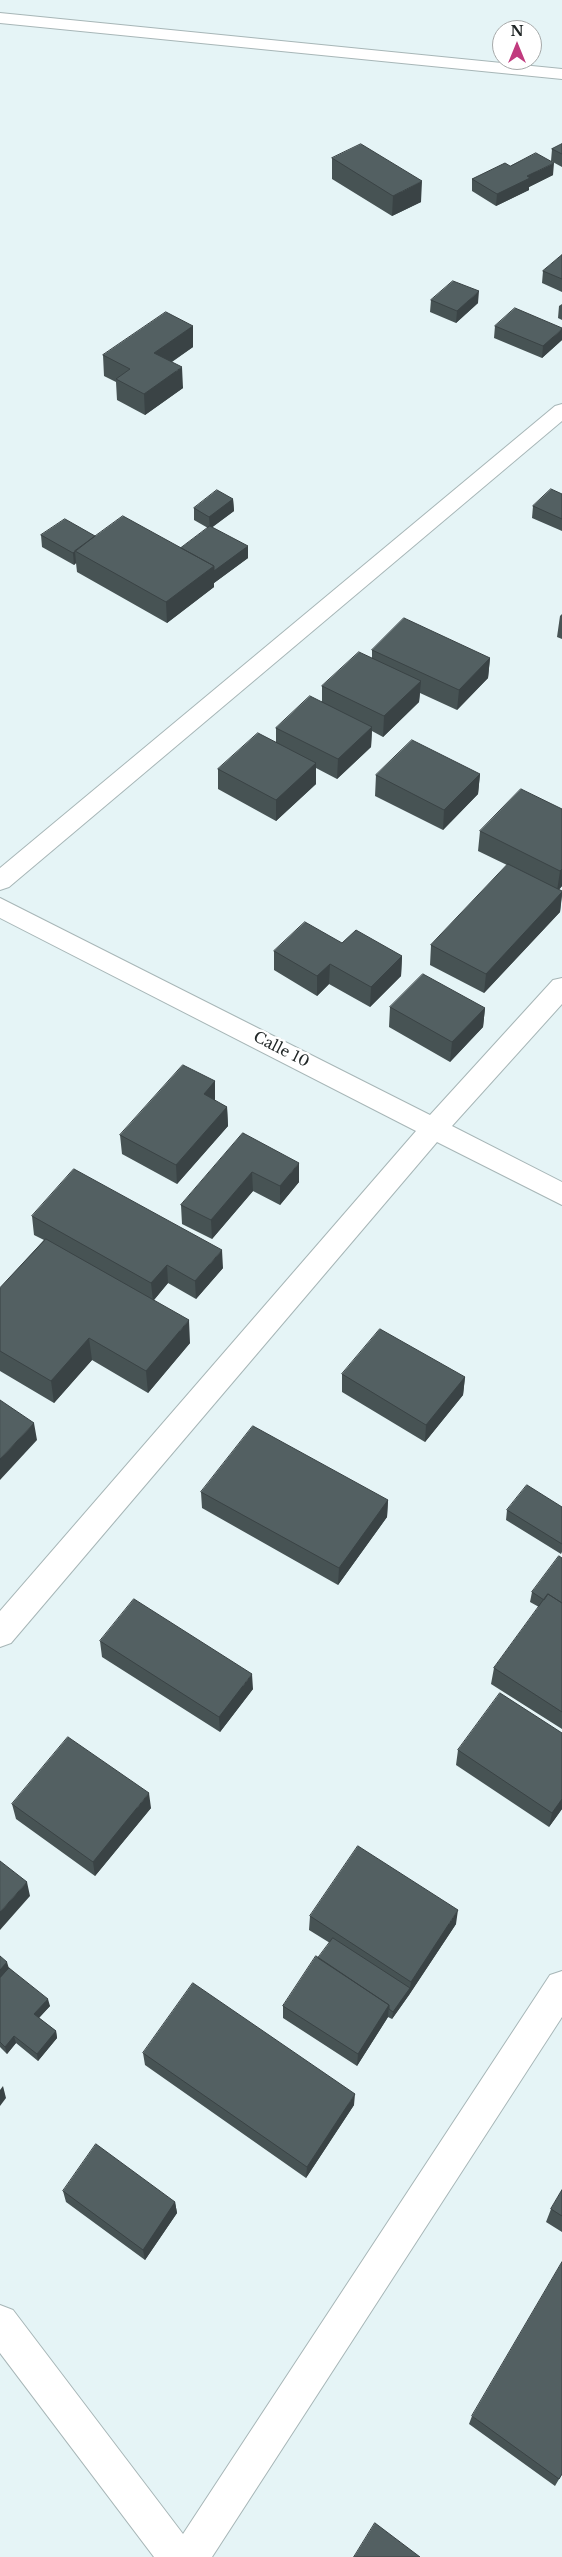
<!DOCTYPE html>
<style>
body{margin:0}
#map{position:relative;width:562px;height:2557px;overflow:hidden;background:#e5f4f6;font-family:"Libre Baskerville",serif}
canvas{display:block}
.north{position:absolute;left:492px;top:20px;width:50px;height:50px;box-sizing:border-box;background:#fff;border:1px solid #a6a9a9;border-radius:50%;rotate:0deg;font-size:14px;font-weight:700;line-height:20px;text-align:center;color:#212727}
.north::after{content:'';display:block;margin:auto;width:18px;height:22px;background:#c13b7e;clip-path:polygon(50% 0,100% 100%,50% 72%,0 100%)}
</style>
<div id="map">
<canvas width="562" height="2557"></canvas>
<div class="north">N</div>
</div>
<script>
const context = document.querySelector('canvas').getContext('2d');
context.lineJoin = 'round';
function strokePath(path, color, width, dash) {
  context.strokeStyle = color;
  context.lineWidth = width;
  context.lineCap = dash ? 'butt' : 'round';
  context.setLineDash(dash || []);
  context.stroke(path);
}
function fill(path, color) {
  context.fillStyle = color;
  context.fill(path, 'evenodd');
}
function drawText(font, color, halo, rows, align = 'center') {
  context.font = font + ' "Libre Baskerville",serif';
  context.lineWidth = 5;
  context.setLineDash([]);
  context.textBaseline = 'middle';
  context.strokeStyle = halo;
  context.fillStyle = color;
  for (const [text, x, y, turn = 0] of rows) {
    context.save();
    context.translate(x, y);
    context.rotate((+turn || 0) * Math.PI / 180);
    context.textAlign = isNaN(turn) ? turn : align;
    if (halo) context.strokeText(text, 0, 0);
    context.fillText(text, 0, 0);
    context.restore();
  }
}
const street = new Path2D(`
 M0,13L562,69V79L0,23Z
 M562,404V421L9,887L0,890V868L555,406Z
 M0,898L430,1115L553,980L562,978V1004L452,1126L562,1182V1205L437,1142L11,1643L0,1647V1611L416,1131L0,918Z
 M562,1971V2017L212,2557H154L0,2353V2305L13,2310L183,2534L550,1975Z`);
strokePath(street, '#a7b6b7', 2);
fill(street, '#fff');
fill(new Path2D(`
 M562,144V167L551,161L552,149Z
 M332,158L421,202L392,216L332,179Z
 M510,166L553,175L529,187V190L496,206L472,191V179Z
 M562,255V292L542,283L543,271Z
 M431,300L478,303L456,323L430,312Z
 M562,304V320L558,318L559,306Z
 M193,326V347L172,362L183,388L145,415L117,400L116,382L104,376L103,355Z
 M495,326L562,340L542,358L494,338Z
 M562,494V531L532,518L533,506Z
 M233,499L234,511L212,527L248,558L214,583V587L167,623L77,572L76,563L74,565L42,547L41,535L95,536L181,548L208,528L194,520V508Z
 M562,614V639L557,637L560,616Z
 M372,650L490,658L488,678L457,710L420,693L419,702L383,737L372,731L371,747L337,779L316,768V784L276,821L218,789V769L276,742V728L322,701V686L372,658Z
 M480,774L478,794L443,830L375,796L376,775Z
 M562,809V886L559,890L562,891V896L560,912L484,993L430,965L431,945L507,865L478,851L480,831Z
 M342,943L402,956L401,976L370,1007L329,984L317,996L274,970V951Z
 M390,1007L485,1008L483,1027L450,1062L389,1027Z
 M215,1081V1101L227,1107L228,1126L177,1184L122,1154L120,1135Z
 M243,1133L299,1182L280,1205L253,1191L212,1239L182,1224L181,1205Z
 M32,1216L223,1268L196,1299L168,1283L154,1300L190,1343L148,1393L92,1360L54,1403L0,1371V1288L44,1240L34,1235Z
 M342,1374L465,1377L463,1395L425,1442L342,1392Z
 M201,1492L388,1500L387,1517L338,1585L202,1508Z
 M562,1507V1552L561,1554L506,1520L507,1510Z
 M562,1558V1729L491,1684L494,1668L539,1607L530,1602L532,1592Z
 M100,1641L253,1689L220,1732L102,1657Z
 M562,1733V1809L549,1827L456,1765L458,1750Z
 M12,1804L151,1808L95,1876L16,1819Z
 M310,1916L456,1924L409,1995L392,2019L388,2017L357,2066L283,2018V2006L330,1943L309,1930Z
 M0,1956L9,1968L50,2006L39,2018L56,2031L57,2038L38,2061L16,2043L7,2054L0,2047Z
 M143,2053L354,2105L306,2178L145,2065Z
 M562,2190V2232L546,2222L551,2209Z
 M63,2191L175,2202L177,2213L145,2260L66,2202Z
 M472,2416L562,2474L555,2486L469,2424Z`), '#475354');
fill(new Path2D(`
 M554,163L553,175L529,187V190L496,206L497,194L527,176Z
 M422,181L421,202L392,216L393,196Z
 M479,291L478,303L456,323L457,311Z
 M193,326V347L155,373L154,353Z
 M562,329V340L542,358L543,346Z
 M182,367L183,388L145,415L144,394Z
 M233,499L234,511L210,529L209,517Z
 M248,546V558L214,583V587L167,623L166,602L214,566Z
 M75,551L76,563L74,565L73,553Z
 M490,658L488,678L457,710L459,690Z
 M421,681L419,702L383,737L384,716Z
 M372,727L371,747L337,779L338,759Z
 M316,763V784L276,821V800Z
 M480,774L478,794L443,830L444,810Z
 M562,869V886L557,891L560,871Z
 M562,892L560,912L484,993L486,974Z
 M402,956L401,976L370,1007L371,987Z
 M330,964L329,984L317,996V976Z
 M485,1008L483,1027L450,1062L452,1042Z
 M215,1081V1101L204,1094Z
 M227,1107L228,1126L177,1184L176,1165Z
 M299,1163V1182L280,1205V1186Z
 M252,1172L253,1191L212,1239L211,1220Z
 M222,1250L223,1268L196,1299L195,1281Z
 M167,1265L168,1283L153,1301L151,1283Z
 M189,1320L190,1343L148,1393L146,1371Z
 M89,1338L92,1360L54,1403L51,1381Z
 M465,1377L463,1395L425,1442L426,1425Z
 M34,1423L37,1440L0,1480V1459Z
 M388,1500L387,1517L338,1585L339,1568Z
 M252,1674L253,1689L220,1732L219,1717Z
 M149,1793L151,1808L95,1876L93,1862Z
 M562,1799V1809L549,1827L552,1813Z
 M27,1882L30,1896L0,1930V1912Z
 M458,1910L456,1924L409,1995L392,2019L393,2012L410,1988L411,1982Z
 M7,1962L11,1975L0,1988V1970Z
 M48,1999L50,2006L36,2021L34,2014Z
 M389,2005L388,2017L357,2066L358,2054Z
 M56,2031L57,2038L38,2061L37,2054Z
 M14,2036L16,2043L7,2054L5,2047Z
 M3,2086L6,2098L0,2106V2090Z
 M355,2094L354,2105L306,2178L307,2167Z
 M175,2202L177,2213L145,2260L143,2250Z`), '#3a4345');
const building = new Path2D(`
 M361,144L422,181L393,196L332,158Z
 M562,144V154L552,149Z
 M536,153L554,163L527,176L530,178L497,194L472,179L505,163L510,166Z
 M562,255V279L543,271Z
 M453,281L479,291L457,311L431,300Z
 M515,308L562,328V329L543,346L495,326Z
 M166,312L193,326L154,353L182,367L144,394L116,379L130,369L103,355Z
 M551,489L562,494V519L533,506Z
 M217,490L233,499L209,517L194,508Z
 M123,516L214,566L166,602L75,551Z
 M65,519L95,536L73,553L41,535Z
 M210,526L248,546L214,571V566L181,548Z
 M404,618L490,658L459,690L372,650Z
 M359,652L421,681L384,716L322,686Z
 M310,696L372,727L338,759L276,728Z
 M258,733L316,763L276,800L218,769Z
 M412,740L480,774L444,810L376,775Z
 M521,789L562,809V869L560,871L480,831Z
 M508,864L562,891V892L486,974L431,945Z
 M305,922L342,943L356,930L402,956L371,987L330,964L317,976L274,951Z
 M423,974L485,1008L452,1042L390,1007Z
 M183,1065L215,1081L204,1094L227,1107L176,1165L120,1135Z
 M243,1133L299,1163L280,1186L252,1172L211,1220L181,1205Z
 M74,1169L222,1250L195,1281L167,1265L151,1283L32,1216Z
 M46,1239L189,1320L146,1371L89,1338L51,1381L0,1351V1288Z
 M380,1329L465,1377L426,1425L342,1374Z
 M0,1400L34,1423L0,1459Z
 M253,1426L388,1500L339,1568L201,1492Z
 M527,1485L562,1507V1544L507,1510Z
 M559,1556L562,1558V1603L548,1594L544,1600L532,1592Z
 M548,1594L562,1603V1712L494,1668Z
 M134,1599L252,1674L219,1717L100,1641Z
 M500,1693L562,1733V1799L552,1813L458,1750Z
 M68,1737L149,1793L93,1862L12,1804Z
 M358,1846L458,1910L411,1982L310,1916Z
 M0,1861L27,1882L0,1912Z
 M333,1938L410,1988L393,2012L389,2009V2005L318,1958Z
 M0,1956L7,1962L0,1970Z
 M316,1956L389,2005L358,2054L283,2006Z
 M9,1968L48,1999L34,2014L56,2031L37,2054L14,2036L5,2047L0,2042V1978Z
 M193,1983L355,2094L307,2167L143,2053Z
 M96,2144L175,2202L143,2250L63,2191Z
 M562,2190V2216L551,2209Z
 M562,2262V2474L559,2479L472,2416Z
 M375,2523L420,2557H354Z`);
fill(building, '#536062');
strokePath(building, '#3a4345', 1);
drawText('15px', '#212727', '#fff', [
 ["Calle 10",281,1050,27]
]);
</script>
